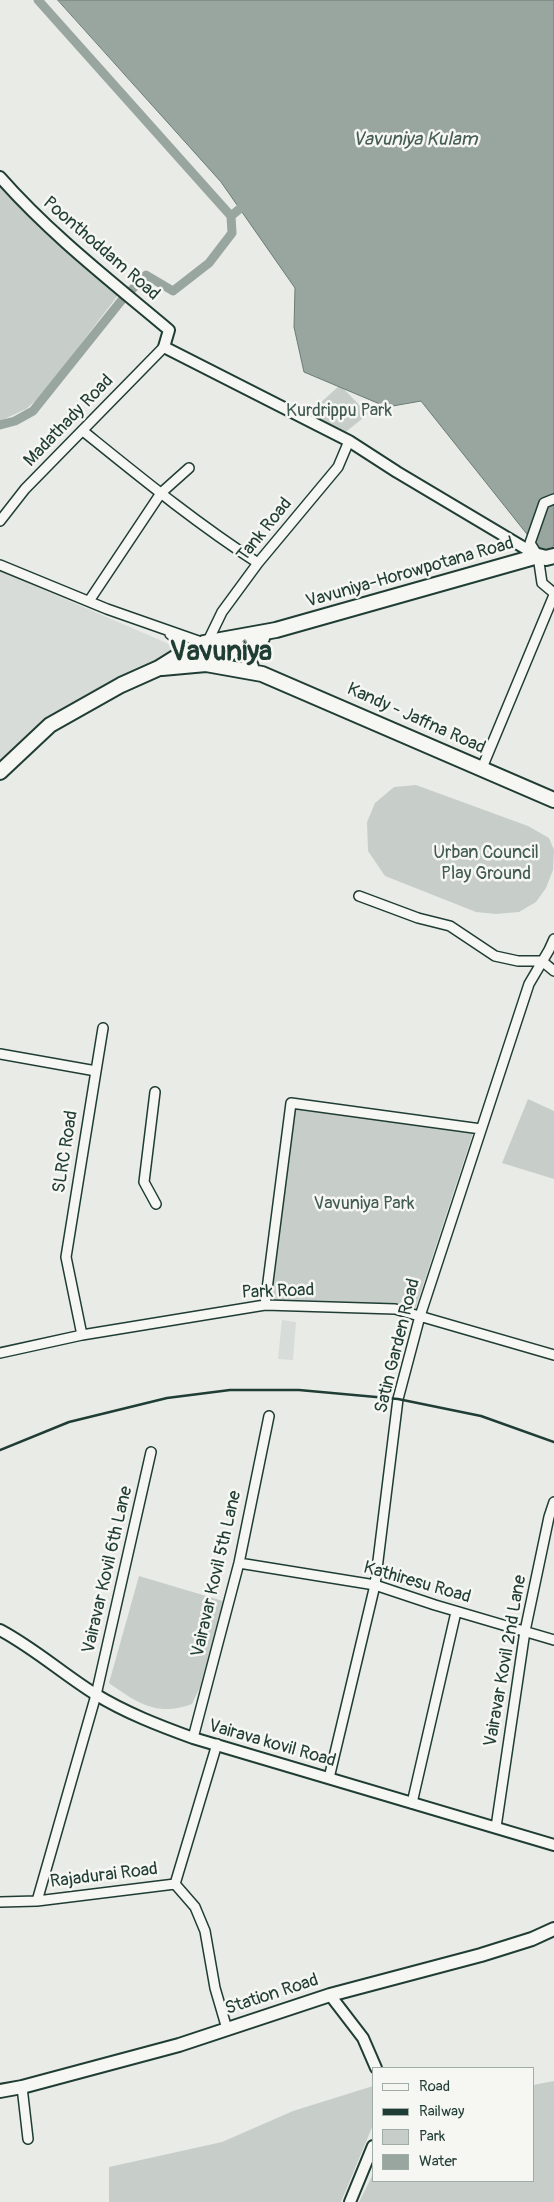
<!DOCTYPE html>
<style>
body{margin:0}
#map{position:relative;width:554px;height:2202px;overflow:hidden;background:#e9ebe7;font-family:Pangolin,sans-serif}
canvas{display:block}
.legend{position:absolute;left:372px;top:2067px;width:162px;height:115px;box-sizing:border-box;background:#f6f6f2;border:1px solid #a0aca6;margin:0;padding:6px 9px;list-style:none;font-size:15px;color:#1f3d34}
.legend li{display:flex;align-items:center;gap:10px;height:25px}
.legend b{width:25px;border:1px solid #a0aca6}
</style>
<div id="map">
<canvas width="554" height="2202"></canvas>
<ul class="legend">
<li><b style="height:6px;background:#f6f6f2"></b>Road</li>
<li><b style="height:6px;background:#1f3d34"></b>Railway</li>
<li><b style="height:14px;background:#c7cec9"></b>Park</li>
<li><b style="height:14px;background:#99a6a0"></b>Water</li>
</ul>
</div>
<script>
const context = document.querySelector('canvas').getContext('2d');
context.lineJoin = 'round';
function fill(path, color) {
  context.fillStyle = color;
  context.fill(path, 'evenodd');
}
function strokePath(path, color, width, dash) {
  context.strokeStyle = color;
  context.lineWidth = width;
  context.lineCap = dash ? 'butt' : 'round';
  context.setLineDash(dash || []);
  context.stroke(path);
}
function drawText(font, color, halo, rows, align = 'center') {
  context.font = font + ' Pangolin,sans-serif';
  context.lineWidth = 5;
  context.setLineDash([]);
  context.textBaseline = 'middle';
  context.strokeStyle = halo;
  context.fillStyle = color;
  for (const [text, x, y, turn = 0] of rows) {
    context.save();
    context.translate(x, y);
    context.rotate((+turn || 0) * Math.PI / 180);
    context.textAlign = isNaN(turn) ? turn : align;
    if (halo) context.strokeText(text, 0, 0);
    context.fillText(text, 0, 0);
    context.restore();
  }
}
fill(new Path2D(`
 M0,571L176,647L170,654L119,679L0,764Z
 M282,1320L296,1322L293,1360L278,1359Z`), '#d8dcd8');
fill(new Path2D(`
 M0,186L12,199L119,294L41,396L26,409L0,421Z
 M340,385L368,414L342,435L306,416Z
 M416,785L528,826L549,838L554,850L553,870L546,888L536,902L519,912L496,914L476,912L385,876L368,851L367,822L375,803L394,787Z
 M528,1099L554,1111V1179L502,1163Z
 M295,1109L473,1133L414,1313L270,1303Z
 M139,1576L223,1601L200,1687L192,1704C158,1717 137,1703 109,1683Z
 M554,2081V2202H359L373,2174V2181H533V2085Z
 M373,2086V2125L341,2202H109V2167L222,2142L293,2111Z`), '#c7cec9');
const water = new Path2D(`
 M58,0H554V545L546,558L421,401L387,407L304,372L294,327L295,288L221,182Z`);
fill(water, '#99a6a0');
strokePath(water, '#687c75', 1);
strokePath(new Path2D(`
 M38,0L231,216L248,202
 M0,425L15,421L33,411L121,301L146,275L173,291L209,263L232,233L231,216`), '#99a6a0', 9);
const minor = new Path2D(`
 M83,431C140,477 196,523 258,563
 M554,499L544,503L530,543L538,556L542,583L554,593
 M0,521L25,489L164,347
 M0,565L107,609L204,643
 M89,601L161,493L189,468
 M170,634L189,650
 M207,643L222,612L258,563L338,467L349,441
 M482,768L554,595
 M359,896L418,918L450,926L495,956L518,961H542L554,971
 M0,1054L96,1071L66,1257L82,1335
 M96,1071L103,1028
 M155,1092L144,1182L156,1204
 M265,1305L291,1103L481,1129
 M0,1353L82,1335L265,1305L395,1309L554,1355
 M239,1563L375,1585L435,1605L554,1640
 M193,1738L239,1563L269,1416
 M329,1778L375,1585L398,1399L420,1316L529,984L549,950L554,939
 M412,1803L456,1612
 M496,1827L525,1631L549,1517L554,1502
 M175,1884L217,1744
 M37,1901L96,1695L151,1452
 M0,1902L37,1901L175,1884L195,1907L205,1931L215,1988L227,2029
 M22,2087L28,2139`);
const tertiary = new Path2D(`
 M0,177C50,234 112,282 169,330L164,347L349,441L397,472L538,556
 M0,1630C34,1648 63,1674 95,1694C126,1713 160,1726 193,1738L554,1845
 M330,1995L363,2038L376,2068
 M350,2202L373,2146`);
const secondary = new Path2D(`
 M0,2091L22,2087L179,2045L330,1995L481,1955L532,1939L554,1929`);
const trunk = new Path2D(`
 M249,644L248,660L251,667
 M206,664L262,638
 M162,668L206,664L262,674L554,800
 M0,772L50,725L121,685L159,668L183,653L204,643L276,630L538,556L546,558L554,556`);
strokePath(minor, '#1f3d34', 12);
strokePath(tertiary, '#1f3d34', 14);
strokePath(secondary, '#1f3d34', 16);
strokePath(trunk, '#1f3d34', 18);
strokePath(minor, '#f6f6f2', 9);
strokePath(tertiary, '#f6f6f2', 10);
strokePath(secondary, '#f6f6f2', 12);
strokePath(trunk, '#f6f6f2', 14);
strokePath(new Path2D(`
 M0,1450L69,1422L167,1398L230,1390H299L398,1399L481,1416L554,1442`), '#1f3d34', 2.5);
drawText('18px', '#1f3d34', '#f6f6f2', [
 ["Poonthoddam Road",101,249,41],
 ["Madathady Road",69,421,-46],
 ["Tank Road",265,530,-51],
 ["Vavuniya-Horowpotana Road",410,573,-16],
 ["Kandy - Jaffna Road",416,719,24],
 ["SLRC Road",66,1152,-81],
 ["Park Road",278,1292,-2],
 ["Satin Garden Road",398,1346,-76],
 ["Vairavar Kovil 6th Lane",108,1570,-77],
 ["Vairavar Kovil 5th Lane",217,1574,-77],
 ["Kathiresu Road",417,1583,16],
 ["Vairavar Kovil 2nd Lane",506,1661,-80],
 ["Vairava kovil Road",272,1744,16],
 ["Rajadurai Road",104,1876,-7],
 ["Station Road",272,1995,-18]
]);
drawText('18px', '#415a52', '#f6f6f2', [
 ["Kurdrippu Park",339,411],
 ["Urban Council",486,853],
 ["Play Ground",486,874],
 ["Vavuniya Park",364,1204]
]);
drawText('italic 19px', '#445c54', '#f6f6f2', [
 ["Vavuniya Kulam",415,140]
]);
drawText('bold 28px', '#1f3d34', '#f6f6f2', [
 ["Vavuniya",221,653]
]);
</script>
